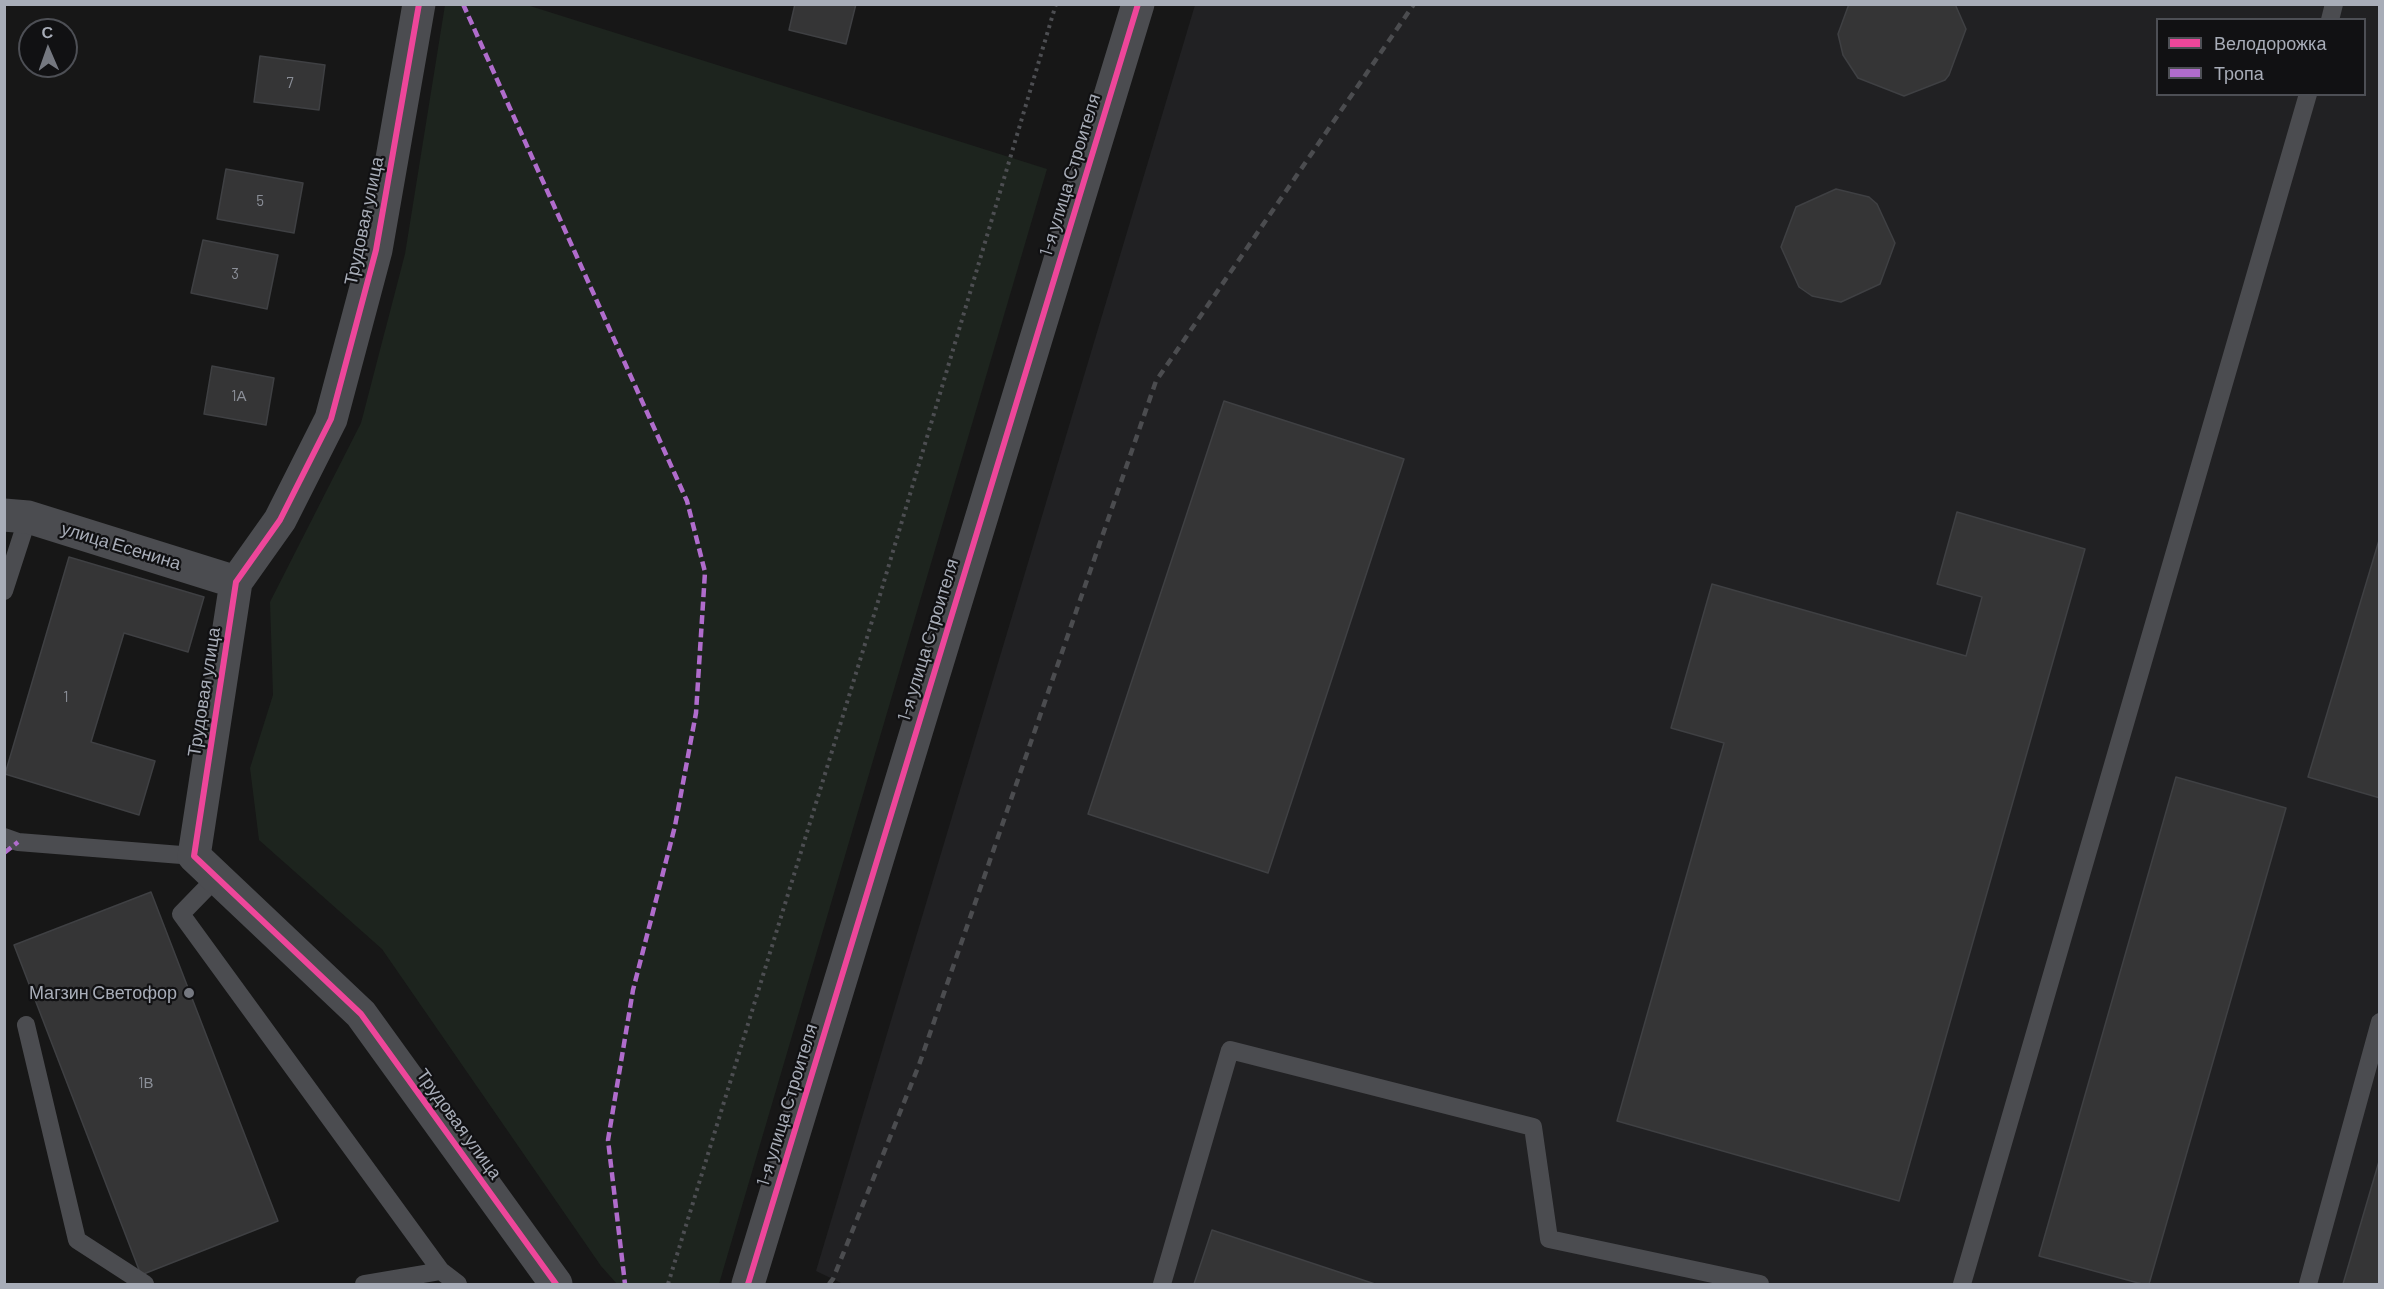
<!DOCTYPE html>
<meta charset="utf-8">
<style>
body{margin:0}
#map{position:relative;width:2384px;height:1289px;overflow:hidden;background:#171717;font-family:Barlow,sans-serif}
canvas{display:block}
.frame{position:absolute;inset:0;border:6px solid #a8adb8;pointer-events:none}
.legend{position:absolute;left:2156px;top:18px;width:210px;height:78px;box-sizing:border-box;background:#111113;border:2px solid #4d4f55;margin:0;padding:8px 10px;list-style:none;font-size:18px;color:#a8adb8}
.legend li{display:flex;align-items:center;gap:12px;height:30px}
.legend b{width:30px;border:2px solid #4d4f55}
.north{position:absolute;left:18px;top:18px;width:60px;height:60px;box-sizing:border-box;background:#111113;border:2px solid #4d4f55;border-radius:50%;rotate:358deg;font-size:16px;font-weight:700;line-height:24px;text-align:center;color:#a8adb8}
.north::after{content:'';display:block;margin:auto;width:21px;height:27px;background:#757880;clip-path:polygon(50% 0,100% 100%,50% 72%,0 100%)}
</style>
<div id="map">
<canvas width="2384" height="1289"></canvas>
<div class="frame"></div>
<ul class="legend">
<li><b style="height:8px;background:#ed469a"></b>Велодорожка</li>
<li><b style="height:8px;background:#b06ccc"></b>Тропа</li>
</ul>
<div class="north">С</div>
</div>
<script>
const context = document.querySelector('canvas').getContext('2d');
context.lineJoin = 'round';
function fill(path, color) {
  context.fillStyle = color;
  context.fill(path, 'evenodd');
}
function strokePath(path, color, width, dash) {
  context.strokeStyle = color;
  context.lineWidth = width;
  context.lineCap = dash ? 'butt' : 'round';
  context.setLineDash(dash || []);
  context.stroke(path);
}
function drawText(font, color, halo, rows, align = 'center') {
  context.font = font + ' Barlow,sans-serif';
  context.lineWidth = 4.5;
  context.setLineDash([]);
  context.textBaseline = 'middle';
  context.strokeStyle = halo;
  context.fillStyle = color;
  for (const [text, x, y, turn = 0] of rows) {
    context.save();
    context.translate(x, y);
    context.rotate((+turn || 0) * Math.PI / 180);
    context.textAlign = isNaN(turn) ? turn : align;
    if (halo) context.strokeText(text, 0, 0);
    context.fillText(text, 0, 0);
    context.restore();
  }
}
fill(new Path2D(`
 M1195,5H2379V1284H843L816,1271ZM2158,20H2364V94H2158Z`), '#212123');
fill(new Path2D(`
 M445,5H527L1047,169L719,1284H617L601,1266L382,949L259,840L250,768L273,695L270,602L361,423L405,254Z`), '#1d241e');
const building = new Path2D(`
 M795,4H856L846,44L789,30Z
 M1849,4H1955L1966,29L1949,75L1945,80L1904,96L1858,78L1843,55L1838,34Z
 M260,56L325,65L319,110L254,102Z
 M226,169L303,183L294,233L217,219Z
 M1836,189L1869,197L1877,204L1895,243L1880,284L1841,302L1812,296L1799,287L1781,247L1796,207Z
 M203,240L278,255L267,309L191,293Z
 M212,366L274,378L266,425L204,414Z
 M1224,401L1404,459L1268,873L1088,814Z
 M1957,512L2085,549L1899,1201L1617,1121L1724,743L1671,728L1712,584L1966,656L1982,597L1937,584Z
 M2380,537V798L2308,777Z
 M69,557L204,597L188,652L124,633L91,742L155,761L139,815L5,774Z
 M2176,777L2286,808L2149,1284H2142L2039,1256Z
 M151,892L278,1221L141,1275L14,945Z
 M2380,1158V1284H2343Z
 M1212,1230L1375,1284H1194Z`);
fill(building, '#353536');
strokePath(building, '#3f4043', 1.5);
strokePath(new Path2D(`
 M668,1284L877,605L1056,4`), '#4d4e52', 4, [3, 4.5]);
strokePath(new Path2D(`
 M2330,20L2334,4
 M4,591L28,517
 M4,837L18,842L194,856
 M216,878L181,914L441,1271L458,1284
 M26,1025L77,1240L145,1284
 M364,1284L441,1271
 M1162,1284L1230,1050L1533,1127L1549,1239L1760,1284
 M1962,1284L2308,94
 M2308,1284L2380,1022`), '#4b4c50', 18);
strokePath(new Path2D(`
 M419,4L376,250L331,419L280,520L236,582L194,856L361,1014L556,1284
 M4,515L28,517L236,582`), '#4b4c50', 33);
strokePath(new Path2D(`
 M748,1284L1138,4`), '#4b4c50', 33);
strokePath(new Path2D(`
 M829,1284L833,1279L919,1065L1156,381L1414,4`), '#4b4c4f', 4.5, [8, 6]);
strokePath(new Path2D(`
 M463,4L687,501L705,572L696,713L675,826L633,990L608,1140L625,1284
 M4,853L18,842`), '#b06ccc', 4.5, [9, 4.5]);
strokePath(new Path2D(`
 M419,4L376,250L331,419L280,520L236,582L194,856L361,1014L556,1284
 M748,1284L1138,4`), '#ed469a', 6);
for (const [x, y, r, color] of [
 [189,993,6,"#757880"]
]) {
  const dot = new Path2D();
  dot.arc(x, y, r, 0, 2 * Math.PI);
  context.fillStyle = color;
  context.fill(dot);
  strokePath(dot, '#111113', 2);
}
drawText('15px', '#8b8f98', null, [
 ["7",290,83],
 ["5",260,201],
 ["3",235,274],
 ["1А",239,396],
 ["1",66,697],
 ["1В",146,1083]
]);
drawText('18px', '#a8adb8', '#111113', [
 ["1-я улица Строителя",1070,175,-73],
 ["Трудовая улица",364,221,-78],
 ["улица Есенина",121,546,17],
 ["1-я улица Строителя",928,640,-73],
 ["Трудовая улица",204,692,-81],
 ["1-я улица Строителя",787,1105,-73],
 ["Трудовая улица",459,1124,54]
]);
drawText('18px', '#a8adb8', '#111113', [
 ["Магзин Светофор",177,993]
], 'right');
</script>
